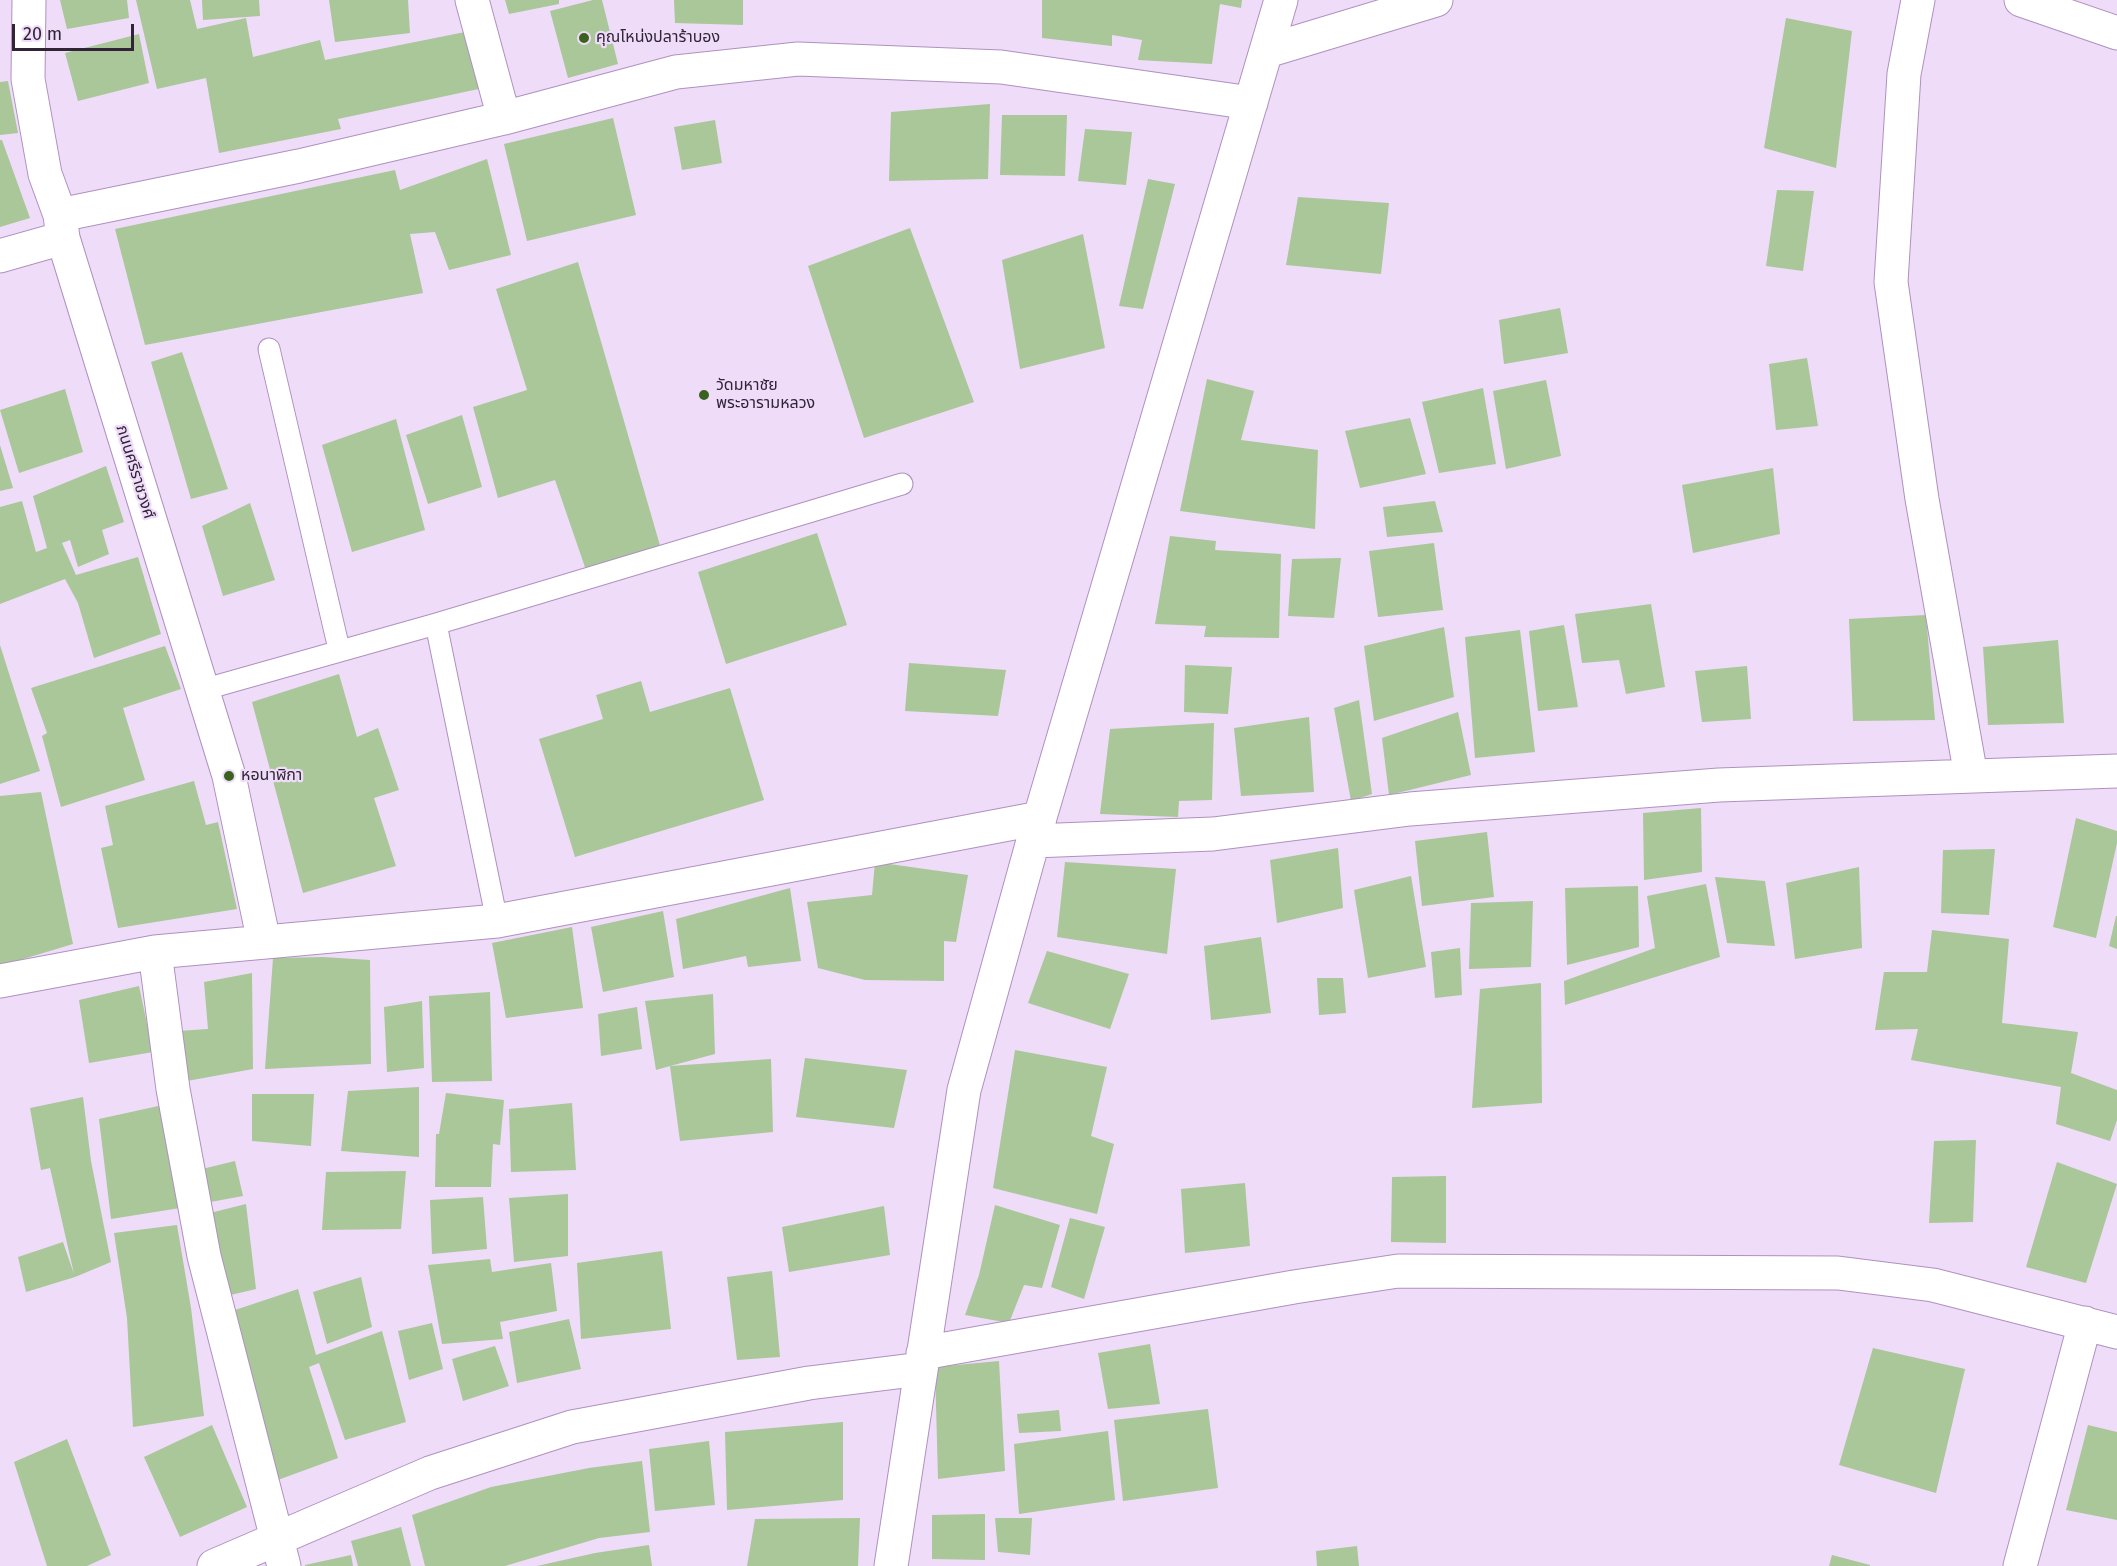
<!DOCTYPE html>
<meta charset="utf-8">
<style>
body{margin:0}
#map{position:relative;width:2117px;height:1566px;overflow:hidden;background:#efdcf9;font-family:"Fira Sans",sans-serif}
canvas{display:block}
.scale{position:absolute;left:12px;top:24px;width:122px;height:27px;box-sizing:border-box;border:3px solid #302436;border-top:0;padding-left:8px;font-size:18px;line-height:21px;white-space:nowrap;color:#302436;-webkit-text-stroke:4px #efdcf9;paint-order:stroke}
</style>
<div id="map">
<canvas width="2117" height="1566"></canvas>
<div class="scale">20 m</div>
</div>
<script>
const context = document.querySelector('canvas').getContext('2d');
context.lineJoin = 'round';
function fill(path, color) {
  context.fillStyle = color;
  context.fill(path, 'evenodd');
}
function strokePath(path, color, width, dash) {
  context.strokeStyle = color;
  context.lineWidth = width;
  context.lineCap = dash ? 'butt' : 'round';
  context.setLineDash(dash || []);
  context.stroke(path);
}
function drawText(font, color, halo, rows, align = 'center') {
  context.font = font + ' "Fira Sans","Noto Sans Thai",sans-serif';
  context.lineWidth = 4.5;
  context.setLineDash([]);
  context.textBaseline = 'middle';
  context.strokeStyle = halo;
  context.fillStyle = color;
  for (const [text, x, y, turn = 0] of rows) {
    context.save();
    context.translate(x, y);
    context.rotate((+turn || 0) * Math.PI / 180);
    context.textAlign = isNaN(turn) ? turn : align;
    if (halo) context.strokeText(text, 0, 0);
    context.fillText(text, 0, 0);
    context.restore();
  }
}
fill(new Path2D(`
 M60,0H127L129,18L67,29Z
 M136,0H190L197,29L246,18L253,57L320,40L325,60L475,30L488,87L338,119L341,129L219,153L206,78L157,89Z
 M202,0H259L260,16L203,20Z
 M329,0H408L410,33L335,42Z
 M505,0H559V4L509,14Z
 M593,0H602L618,64L568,78L550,11Z
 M674,0H743V25L675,23Z
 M1042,0H1242L1241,8L1220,4L1212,64L1138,60L1142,40L1112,35V46L1042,38Z
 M1786,18L1852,31L1836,168L1764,148Z
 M139,34L149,83L78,101L65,53Z
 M8,81L18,133L0,135V82Z
 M990,104L988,179L889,181L891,112Z
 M1002,115H1067L1065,176L1000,175Z
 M613,118L636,215L527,241L504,144Z
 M715,120L722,163L682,170L674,127Z
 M1085,129L1132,132L1126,185L1078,181Z
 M0,140H2L30,218L0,227Z
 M487,159L511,255L449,270L435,232L410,234L423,293L145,345L115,229L395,170L400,190Z
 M1148,179L1175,184L1143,309L1119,306Z
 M1777,190L1814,191L1803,271L1766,266Z
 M1298,197L1389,203L1381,274L1286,265Z
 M910,228L974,402L864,438L808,266Z
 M1083,234L1105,348L1020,369L1002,260Z
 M578,262L661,549L587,573L555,480L498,498L473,407L527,390L496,289Z
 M1560,308L1568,353L1504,364L1499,320Z
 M182,352L228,489L191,499L151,362Z
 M1807,358L1818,426L1776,430L1769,364Z
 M1207,379L1254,391L1241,440L1318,450L1315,529L1180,511Z
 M1546,380L1561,456L1506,469L1493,391Z
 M1483,388L1496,464L1439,473L1422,402Z
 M65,389L83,452L19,473L0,410Z
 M462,415L482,487L428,504L406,435Z
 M1410,418L1426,474L1360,488L1345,431Z
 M396,419L425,530L352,552L322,445Z
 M0,445L13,488L0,491Z
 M106,466L124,522L102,530L109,554L78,567L70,540L62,543L76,575L138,557L161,634L94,658L78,603L65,579L0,604V507L22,501L36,552L47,548L33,496Z
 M1773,468L1780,534L1693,553L1682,485Z
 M1435,501L1443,532L1387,537L1383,507Z
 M250,503L275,580L223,596L202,526Z
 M817,533L847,625L726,664L698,572Z
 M1170,536L1216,541L1215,550L1281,554L1279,638L1204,637L1206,626L1155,624Z
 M1434,543L1443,610L1378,617L1369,551Z
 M1341,558L1334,618L1288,616L1292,559Z
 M1651,604L1665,687L1626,694L1619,660L1582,663L1575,614Z
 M1926,615L1935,720L1853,721L1849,619Z
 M1564,625L1578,707L1538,711L1529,631Z
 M1444,627L1454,697L1374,721L1364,646Z
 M1520,630L1535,752L1475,758L1465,637Z
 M2058,640L2064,723L1988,725L1983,647Z
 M0,645L40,771L0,784Z
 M165,646L181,689L123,708L145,780L61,807L42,736L47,733L31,688Z
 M909,663L1006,670L998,716L905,711Z
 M1185,665L1232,667L1228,714L1184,712Z
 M1747,666L1751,719L1702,722L1695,671Z
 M339,674L357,737L378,728L399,790L374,798L396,866L303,893L252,702Z
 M641,681L650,712L730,688L764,800L575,857L539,739L603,719L596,695Z
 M1359,700L1372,794L1351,801L1334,708Z
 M1458,712L1471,775L1389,795L1382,738Z
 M1309,717L1314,792L1241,796L1234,728Z
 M1214,723L1212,800L1179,801L1178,817L1100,814L1110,729Z
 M194,781L206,825L218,822L237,909L118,928L101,848L113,845L105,806Z
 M41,792L73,944L0,966V796Z
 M1701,808L1702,872L1644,880L1643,813Z
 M2076,818L2117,831V843L2096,938L2053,927Z
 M1487,832L1494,897L1422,906L1415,841Z
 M1338,848L1343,908L1277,923L1270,860Z
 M1995,849L1989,915L1941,913L1943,850Z
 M875,862L968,875L956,942L944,941V981L865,980L818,968L807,902L872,895Z
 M1065,862L1176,869L1167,954L1057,937Z
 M1859,867L1862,948L1795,959L1786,883Z
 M1411,876L1426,967L1368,978L1354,890Z
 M1715,877L1765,881L1775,946L1727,943Z
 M1706,884L1720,957L1565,1005L1564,981L1655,948L1647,896Z
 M1638,886L1639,947L1567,965L1565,888Z
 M790,888L801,961L748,967L746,956L683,969L676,919Z
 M1533,901L1531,967L1469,969L1471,903Z
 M663,911L674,977L603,992L591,927Z
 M2116,916H2117V949L2109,946Z
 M572,927L583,1008L506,1018L492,943Z
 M1932,930L2009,939L2002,1023L2078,1032L2071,1073L2117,1090V1120L2110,1141L2056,1124L2061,1087L1911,1060L1918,1029L1875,1030L1884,972H1927Z
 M1261,937L1271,1013L1211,1020L1204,946Z
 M1460,948L1462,995L1435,998L1431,952Z
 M1047,951L1129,974L1110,1029L1028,1003Z
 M323,957L370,960L371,1064L265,1069L273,958Z
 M252,973L253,1069L187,1081L178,1031L208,1029L204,982Z
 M1317,978H1343L1346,1013L1319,1015Z
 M1541,983L1542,1103L1472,1108L1480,989Z
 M139,986L153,1052L89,1063L79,1000Z
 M490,992L492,1081L432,1082L429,996Z
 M713,994L715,1054L670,1066L771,1059L773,1132L680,1141L670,1066L656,1070L645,1001Z
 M422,1001L424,1068L387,1072L384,1007Z
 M637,1007L642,1049L601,1056L598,1014Z
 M1015,1050L1107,1067L1091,1136L1114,1144L1097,1214L993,1188Z
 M805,1058L907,1070L894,1128L796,1117Z
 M419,1087V1157L341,1151L348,1091Z
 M446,1093L504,1100L500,1145L493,1144L491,1187H435L436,1134H439Z
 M252,1094H314L311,1146L252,1141Z
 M83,1097L91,1161L111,1262L75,1277L26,1292L18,1257L63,1242L74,1274L50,1168L41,1170L30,1108Z
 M572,1103L576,1170L511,1172L509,1109Z
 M163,1105L180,1208L111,1219L99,1119Z
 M1976,1140L1973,1222L1929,1223L1934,1141Z
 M235,1161L243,1196L205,1203L198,1170Z
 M2057,1162L2117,1184L2086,1283L2026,1267Z
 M406,1171L401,1229L322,1230L326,1172Z
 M1446,1176V1243L1391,1242L1392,1177Z
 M1245,1183L1250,1246L1185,1253L1181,1189Z
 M568,1194V1256L514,1262L509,1198Z
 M483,1197L487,1249L432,1254L430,1200Z
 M246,1204L256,1289L222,1297L206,1214Z
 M995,1205L1060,1225L1042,1288L1024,1285L1009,1323L965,1315L979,1275Z
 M884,1206L890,1255L789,1272L782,1227Z
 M1070,1218L1105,1227L1084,1299L1051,1287Z
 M177,1225L191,1308L204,1416L133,1427L127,1318L114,1233Z
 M662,1251L671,1329L581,1339L577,1263Z
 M490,1259L492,1272L551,1263L557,1311L500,1322L503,1339L442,1344L428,1265Z
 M772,1271L780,1357L737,1360L727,1277Z
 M361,1277L372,1327L327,1344L313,1292Z
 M298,1289L316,1355L382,1331L406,1422L345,1440L319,1363L309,1367L338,1458L275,1481L229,1312Z
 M569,1319L581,1369L517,1383L509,1332Z
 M432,1323L443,1369L409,1380L398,1331Z
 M1150,1344L1160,1404L1108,1409L1098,1353Z
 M495,1346L509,1386L463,1401L452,1359Z
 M1873,1348L1965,1369L1936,1493L1839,1465Z
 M999,1361L1005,1471L938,1479L935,1367Z
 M1208,1409L1218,1488L1123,1501L1114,1420Z
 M1059,1410L1061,1431L1019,1433L1017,1414Z
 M843,1422V1500L727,1510L725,1432Z
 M212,1425L247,1507L180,1537L144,1457Z
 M2088,1425L2117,1432V1520L2066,1510Z
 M1108,1431L1115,1500L1019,1514L1014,1444Z
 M67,1439L111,1555L87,1566H47L14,1462Z
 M709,1441L715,1505L655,1511L649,1449Z
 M642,1461L650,1532L599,1538L505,1566H425L412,1515L491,1487L589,1468Z
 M985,1514V1560L932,1559V1515Z
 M860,1518L858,1566H747L755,1519Z
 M995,1518H1032L1030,1555L998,1552Z
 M401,1527L411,1566H358L351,1541Z
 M649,1545L652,1566H537L595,1553Z
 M1357,1546L1359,1566H1317L1316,1551Z
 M351,1555L353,1566H305V1565Z
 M1832,1555L1870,1565V1566H1829Z`), '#a9c798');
const service = new Path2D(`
 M269,349L339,649
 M436,624L497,921
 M202,690L436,624L902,484`);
const minor = new Path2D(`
 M29,0L28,79L45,174L60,215L63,238L229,776L264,942
 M472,0L504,118
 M1918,0L1904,74L1891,282L1922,499L1971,776
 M2021,0L2117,33
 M1267,51L1436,0
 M60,215L299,166L504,118L676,72L798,59L1001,67L1251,103
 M0,256L63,238
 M1033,841L1213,834L1410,809L1719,785L2117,771
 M155,952L173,1089L204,1256L284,1566
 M0,981L155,952L497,921L1040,818
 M923,1353L1294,1287L1398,1271L1838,1273L1933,1285L2117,1332
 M214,1566L430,1473L572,1427L809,1383L921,1369
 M891,1566L964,1090L1033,841L1281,0
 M2020,1566L2085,1323`);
strokePath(service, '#af91be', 23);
strokePath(minor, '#af91be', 35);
strokePath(service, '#fff', 21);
strokePath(minor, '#fff', 33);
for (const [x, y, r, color] of [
 [584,38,6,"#3a621e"],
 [704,395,6,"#3a621e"],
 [229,776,6,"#3a621e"]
]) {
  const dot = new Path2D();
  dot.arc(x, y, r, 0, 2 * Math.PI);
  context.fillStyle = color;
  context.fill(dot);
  strokePath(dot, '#efdcf9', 2);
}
drawText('16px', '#302436', '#efdcf9', [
 ["คุณโหน่งปลาร้าบอง",596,38],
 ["วัดมหาชัย",716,386],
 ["พระอารามหลวง",716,404],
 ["หอนาฬิกา",241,776]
], 'left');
drawText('16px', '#302436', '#efdcf9', [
 ["ภนนศรีราชวงศ์",135,472,73]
]);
</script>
